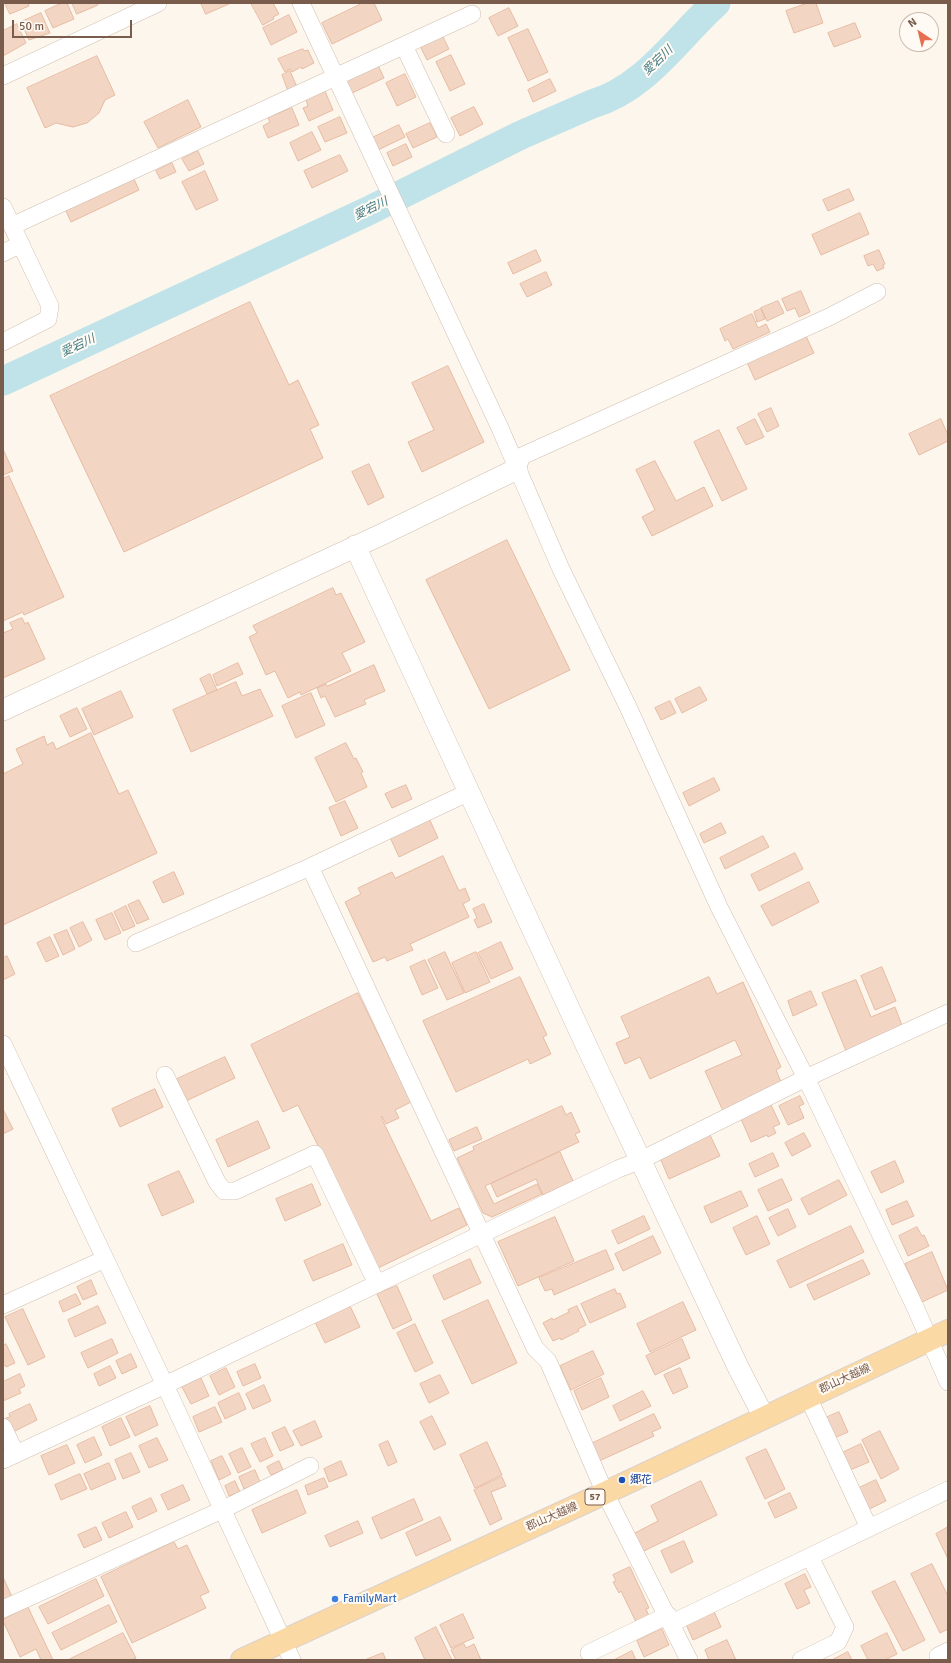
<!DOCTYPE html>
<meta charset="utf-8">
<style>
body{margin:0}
#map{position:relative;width:951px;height:1663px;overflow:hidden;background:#fdf6ec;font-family:Signika,sans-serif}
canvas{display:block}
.frame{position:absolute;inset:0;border:4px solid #7a5c4d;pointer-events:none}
.north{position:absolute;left:899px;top:12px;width:40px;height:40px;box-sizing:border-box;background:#fffaf3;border:1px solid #cabbb1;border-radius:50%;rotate:325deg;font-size:11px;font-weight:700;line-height:16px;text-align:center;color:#7a5c4d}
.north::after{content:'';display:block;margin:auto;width:14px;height:18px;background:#e76f51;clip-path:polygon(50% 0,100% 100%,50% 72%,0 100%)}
.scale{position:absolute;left:12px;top:20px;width:120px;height:18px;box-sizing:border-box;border:2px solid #7a5c4d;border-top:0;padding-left:5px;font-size:12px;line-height:14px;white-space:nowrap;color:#7a5c4d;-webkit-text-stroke:3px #fffaf3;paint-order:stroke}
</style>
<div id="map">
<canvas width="951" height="1663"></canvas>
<div class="frame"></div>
<div class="north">N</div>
<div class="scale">50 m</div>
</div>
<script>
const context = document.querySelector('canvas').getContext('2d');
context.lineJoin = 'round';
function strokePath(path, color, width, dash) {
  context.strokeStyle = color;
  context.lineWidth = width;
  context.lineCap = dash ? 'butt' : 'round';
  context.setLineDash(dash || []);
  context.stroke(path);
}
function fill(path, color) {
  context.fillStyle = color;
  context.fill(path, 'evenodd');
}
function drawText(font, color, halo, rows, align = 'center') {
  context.font = font + ' Signika,"Noto Sans JP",sans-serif';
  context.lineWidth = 4;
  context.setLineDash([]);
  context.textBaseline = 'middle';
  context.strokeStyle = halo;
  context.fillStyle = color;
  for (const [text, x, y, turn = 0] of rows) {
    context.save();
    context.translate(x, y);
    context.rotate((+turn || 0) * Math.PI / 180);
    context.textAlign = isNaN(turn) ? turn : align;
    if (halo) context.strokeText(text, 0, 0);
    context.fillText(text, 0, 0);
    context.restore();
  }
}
strokePath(new Path2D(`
 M3,381L366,212L521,135L592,104C645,89 677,38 716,3`), '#bfe3e8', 29);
const building = new Path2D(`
 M5,3H28L29,6L10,14Z
 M62,3H67L74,19L53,28L45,11Z
 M72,3H98V5L77,14Z
 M201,3H229V4L206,14Z
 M251,3H273L279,14L273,17L274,19L263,25Z
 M363,3H374L382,20L332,44L322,23Z
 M808,3H816L823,23L794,33L786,11Z
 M509,8L518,26L498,36L489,18Z
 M41,13L50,33L29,40L21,22Z
 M289,15L297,32L271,45L263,28Z
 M855,23L861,37L834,47L828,33Z
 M17,24L26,43L3,56V31Z
 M528,29L548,72L528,81L508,38Z
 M441,33L449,49L427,60L419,44Z
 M303,49L304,51L308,50L314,63L302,69L301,67L292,72L290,69L285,72L278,59Z
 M451,55L465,84L450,91L436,62Z
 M97,56L115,95L105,100L99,113L87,123L73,127L56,123L45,128L27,88Z
 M378,65L384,78L352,93L346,80Z
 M290,71L297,87L288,91L282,75Z
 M405,74L416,97L397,106L386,83Z
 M550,79L556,91L533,102L528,90Z
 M325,91L333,110L309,121L303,108L308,106L306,100Z
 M188,100L201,127L158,148L144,122Z
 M474,107L483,124L460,136L451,118Z
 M292,108L299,125L268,138L263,126L270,122L268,118Z
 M340,117L347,133L325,142L318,127Z
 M430,123L437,137L413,148L406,134Z
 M399,125L405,137L378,150L372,138Z
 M312,132L321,150L298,161L290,143Z
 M406,144L412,157L393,166L387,153Z
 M198,151L204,164L189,171L182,159Z
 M340,155L348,171L312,188L304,171Z
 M172,163L176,172L160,179L156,171Z
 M205,171L218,200L196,210L182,182Z
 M134,179L139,190L71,222L66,211Z
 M849,189L854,200L828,211L823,200Z
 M860,213L869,234L821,255L812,235Z
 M536,250L541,261L513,274L508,263Z
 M879,250L885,264L883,265L884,268L877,271L873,264L868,266L864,256Z
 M546,272L552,285L527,297L520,284Z
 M801,291L810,312L799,317L795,308L787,311L782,299Z
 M778,301L784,313L767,321L761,308Z
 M250,302L289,385L298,380L319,425L310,429L323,458L124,552L50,396Z
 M761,309L765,319L757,322L754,312Z
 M752,314L758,328L766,324L770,332L733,349L728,339L725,341L720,329Z
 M805,334L814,353L755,380L746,360Z
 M448,366L484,442L422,472L408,442L434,430L412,383Z
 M771,408L779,426L767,432L758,414Z
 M755,419L764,437L746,445L737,428Z
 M941,419L948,435V441L919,455L909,434Z
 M719,430L747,489L722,501L694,442Z
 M3,449L13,471L3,475Z
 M655,461L676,501L704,487L713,506L652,536L642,517L655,510L636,470Z
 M369,464L384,497L368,505L352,472Z
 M9,476L64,597L24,615L23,612L3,621V479Z
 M507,540L570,670L489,709L426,580Z
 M333,588L336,595L341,593L365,642L342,653L351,671L301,695L300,692L288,698L275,671L266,675L249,637L257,633L253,626Z
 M22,618L25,624L28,622L45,659L3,678V633L13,629L10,623Z
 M238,663L243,674L217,686L213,675Z
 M374,665L385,691L364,700L366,704L335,717L325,696L321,698L317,688L326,684L327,686Z
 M210,674L217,690L207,694L200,679Z
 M236,682L242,696L260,689L273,716L191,752L173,710Z
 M700,687L707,700L682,713L675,699Z
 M121,691L133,717L94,735L82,709Z
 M311,693L325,725L296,738L282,706Z
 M670,701L676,713L661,720L655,708Z
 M77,708L87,729L70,737L60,716Z
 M91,733L119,794L128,790L157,853L3,925V774L23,764L16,749L44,736L47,745L53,742L56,749Z
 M346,743L354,759L356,758L363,772L361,773L367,787L336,802L315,758Z
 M714,778L720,790L689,806L683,793Z
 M406,785L412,799L392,808L385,794Z
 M345,801L358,828L341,836L329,808Z
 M428,816L438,838L399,857L389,835Z
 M721,823L726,833L704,843L700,834Z
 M763,836L769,847L725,869L720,858Z
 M795,853L803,869L759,891L751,875Z
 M443,856L459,891L465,888L470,900L463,904L469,917L410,944L413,950L387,961L385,957L373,962L345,902L361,894L358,888L392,872L395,878Z
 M174,872L184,894L163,903L153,882Z
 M809,882L819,902L772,926L761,906Z
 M139,900L149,919L137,924L128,905Z
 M484,904L492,922L478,928L474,920L477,918L473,909Z
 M126,906L135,926L123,931L114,912Z
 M112,913L121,933L105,940L96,920Z
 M83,922L92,940L79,947L70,928Z
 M67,930L75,949L63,955L54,935Z
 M50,937L59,956L46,962L37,943Z
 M501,942L513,969L491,979L478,953Z
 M445,952L464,993L447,1000L428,960Z
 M476,952L490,982L465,993L452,963Z
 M7,956L15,974L3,980V958Z
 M425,960L438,988L422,995L410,967Z
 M882,967L896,1001L875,1010L861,976Z
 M520,977L547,1035L543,1037L551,1054L530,1064L528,1059L456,1092L423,1021Z
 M709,977L717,994L743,982L781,1067L776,1070L782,1084L723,1111L705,1071L742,1055L735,1040L650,1079L640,1057L625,1064L616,1043L630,1037L621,1017Z
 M856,980L871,1017L895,1007L903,1028L846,1051L822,993Z
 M811,991L817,1005L793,1016L788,1001Z
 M358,993L411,1102L395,1110L399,1118L386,1124L382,1116L381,1117L431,1221L459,1208L467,1225L378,1268L298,1105L283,1112L251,1045Z
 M225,1057L235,1078L186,1101L177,1079Z
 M155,1089L163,1107L120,1127L112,1109Z
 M800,1096L804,1104L799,1106L804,1118L788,1125L779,1106Z
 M771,1105L780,1124L773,1127L776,1133L768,1137L767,1135L751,1142L741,1119Z
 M562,1106L566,1115L571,1112L580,1132L575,1134L579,1142L485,1186L494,1204L537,1184L542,1194L492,1217L483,1213L457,1158L474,1150L473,1147Z
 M3,1109L13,1129L3,1134Z
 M258,1121L270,1148L228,1167L216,1140Z
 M477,1127L482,1139L454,1151L449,1140Z
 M804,1133L811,1146L792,1156L785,1143Z
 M710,1135L720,1156L669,1179L660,1158Z
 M560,1152L573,1181L543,1195L536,1179L497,1197L491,1184Z
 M773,1153L779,1166L755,1177L749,1164Z
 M895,1161L904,1182L881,1193L871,1172Z
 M179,1171L194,1202L162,1216L148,1185Z
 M782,1179L792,1200L768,1211L758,1190Z
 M839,1180L847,1195L809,1215L801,1199Z
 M312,1184L321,1205L285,1221L276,1199Z
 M741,1191L748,1206L711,1223L704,1207Z
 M907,1201L914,1216L892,1225L886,1210Z
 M788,1209L796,1227L778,1236L769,1218Z
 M644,1216L650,1229L618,1244L612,1231Z
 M757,1216L770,1244L746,1255L733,1228Z
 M555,1217L574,1261L518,1286L498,1242Z
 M851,1226L864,1252L790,1288L777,1261Z
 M917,1227L922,1236L924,1235L929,1246L908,1256L899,1236Z
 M653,1236L661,1253L623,1271L615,1254Z
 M343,1244L352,1265L313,1281L304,1261Z
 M606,1250L614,1269L554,1295L552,1289L545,1291L539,1278Z
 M932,1252L948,1290L922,1302L905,1264Z
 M470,1259L481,1283L444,1300L433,1276Z
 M863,1260L870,1274L814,1300L807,1285Z
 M91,1280L97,1294L83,1300L77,1287Z
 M397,1286L412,1320L393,1329L377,1294Z
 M615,1289L617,1294L620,1293L626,1307L590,1323L581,1304Z
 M76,1294L81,1304L63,1312L59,1302Z
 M488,1300L517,1363L472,1384L442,1321Z
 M683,1302L696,1330L650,1352L637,1324Z
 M98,1306L106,1323L75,1337L68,1320Z
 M350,1306L360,1327L325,1343L315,1322Z
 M577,1306L586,1325L578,1329L579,1331L561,1340L560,1338L553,1341L543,1323L552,1318L553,1320L569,1312L568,1310Z
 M23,1309L45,1357L28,1365L5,1317Z
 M415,1324L433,1363L415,1372L397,1333Z
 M112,1339L118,1353L88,1368L81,1353Z
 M682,1339L690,1358L655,1375L646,1356Z
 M6,1344L15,1363L6,1367L5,1365L3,1366V1346Z
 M593,1351L604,1374L571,1390L560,1366Z
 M131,1354L137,1367L122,1374L116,1361Z
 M255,1364L261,1378L243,1386L237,1372Z
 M110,1366L116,1378L99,1386L94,1374Z
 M226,1368L235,1387L219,1395L210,1376Z
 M680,1368L688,1387L673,1394L664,1375Z
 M20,1374L25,1386L19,1389L21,1393L3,1401V1382Z
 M440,1375L449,1393L429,1403L420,1384Z
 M201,1378L209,1396L191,1404L182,1387Z
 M601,1378L609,1397L582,1410L574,1391Z
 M264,1385L271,1401L253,1409L246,1394Z
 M643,1391L651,1406L620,1421L613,1406Z
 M239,1393L246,1409L225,1419L218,1403Z
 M30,1404L37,1420L13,1432L6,1418L10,1417L9,1414Z
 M150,1406L158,1425L135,1436L126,1417Z
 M215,1407L222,1422L199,1432L193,1417Z
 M839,1412L848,1432L832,1439L823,1419Z
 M654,1414L661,1428L652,1432L654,1436L599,1461L591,1444Z
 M432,1416L446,1444L434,1450L420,1422Z
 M121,1418L130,1437L110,1446L102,1427Z
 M315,1421L322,1437L301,1446L293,1431Z
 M285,1427L294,1445L280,1451L272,1433Z
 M880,1431L899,1469L881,1479L862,1440Z
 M94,1437L102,1455L85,1463L77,1445Z
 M157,1438L168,1460L149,1468L139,1446Z
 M265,1438L273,1456L260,1462L251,1444Z
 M388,1441L397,1462L388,1466L379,1445Z
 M487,1442L502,1475L475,1488L460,1455Z
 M861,1444L869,1462L850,1470L842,1453Z
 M67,1445L75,1463L49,1475L41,1456Z
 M242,1448L251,1467L238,1473L229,1454Z
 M766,1449L785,1489L765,1499L746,1458Z
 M131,1453L140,1472L123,1479L115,1460Z
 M222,1456L231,1474L219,1480L211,1461Z
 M279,1461L283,1470L271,1475L267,1467Z
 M341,1461L347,1475L329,1482L324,1469Z
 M109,1463L116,1479L91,1490L84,1474Z
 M255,1470L260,1482L244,1489L239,1477Z
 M80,1474L87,1489L61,1500L55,1485Z
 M502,1477L506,1486L491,1492L502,1519L490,1525L474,1490Z
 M324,1478L328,1487L308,1495L305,1486Z
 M876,1480L886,1501L867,1510L857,1489Z
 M235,1481L240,1492L229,1496L225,1486Z
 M701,1481L717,1515L642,1552L633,1534L658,1521L651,1506Z
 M183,1485L190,1500L168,1510L161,1495Z
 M297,1490L306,1513L262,1533L252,1510Z
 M790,1493L797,1508L775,1518L768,1503Z
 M151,1498L157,1511L138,1520L132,1507Z
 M414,1499L423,1520L381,1539L372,1518Z
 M126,1512L133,1527L109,1538L102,1523Z
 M440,1517L451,1540L416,1556L406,1533Z
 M358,1521L363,1533L330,1547L325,1536Z
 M96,1527L102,1540L84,1548L78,1535Z
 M948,1527V1559L936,1534Z
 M684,1541L693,1562L671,1573L661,1551Z
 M174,1542L178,1549L187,1545L209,1592L200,1596L206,1608L132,1643L101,1577Z
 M932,1564L948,1596V1629L940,1633L911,1574Z
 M630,1567L649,1608L646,1609L649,1616L636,1622L621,1591L619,1593L613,1582L616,1581L613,1575Z
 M805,1574L811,1587L804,1590L810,1603L797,1609L785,1584Z
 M3,1577L13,1599L3,1604Z
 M96,1579L104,1596L48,1624L39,1607Z
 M895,1581L925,1640L903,1651L872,1592Z
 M109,1605L117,1622L61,1650L52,1633Z
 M28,1607L53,1660H41L36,1649L20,1657L3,1621V1620Z
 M713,1609L721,1627L693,1640L685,1622Z
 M463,1614L474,1638L451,1648L440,1625Z
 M436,1627L452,1660H425L415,1638Z
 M662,1629L669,1645L644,1657L637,1641Z
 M123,1633L136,1658L131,1660H68Z
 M887,1633L897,1654L885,1660H868L861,1646Z
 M727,1640L736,1660H709L705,1650Z
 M464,1644L466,1648L474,1644L481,1660H456L451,1650Z
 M632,1651L636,1660H614Z
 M848,1652L852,1660H832Z
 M383,1653L386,1660H365Z`);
fill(building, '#f3d5c3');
strokePath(building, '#e6bba3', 1);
const minor = new Path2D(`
 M301,3L500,428L561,569L629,709L719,907L806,1078L916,1309L948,1382
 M404,46L446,134
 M3,76L158,3
 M3,207L50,306L48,319L3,342
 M12,226L472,14
 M3,253L21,244
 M517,469L522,456L829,317L877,292
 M310,867L535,1348L548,1361L605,1493L689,1660
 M136,943L310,867L469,792
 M3,1044L165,1385L292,1660
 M165,1075L217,1182L224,1191H235L315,1154L377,1284
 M3,1305L105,1259
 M808,1397L869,1528
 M3,1427L16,1454
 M3,1460L165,1385L618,1169L641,1160L806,1078L948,1013
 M3,1609L222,1510L310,1466
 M672,1623L948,1490
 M589,1653L668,1615
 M801,1660L838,1642L845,1627L810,1557
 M940,1660L938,1656L948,1651`);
const tertiary = new Path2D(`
 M355,546L587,1047L739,1369L764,1417
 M3,710L387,532L517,469`);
const primary = new Path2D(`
 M242,1660L605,1493L948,1331`);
strokePath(minor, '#d1beb0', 18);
strokePath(tertiary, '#d1beb0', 22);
strokePath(primary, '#dad1cd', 24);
strokePath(minor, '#fff', 17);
strokePath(tertiary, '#fff', 21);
strokePath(primary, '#fbd9a5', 22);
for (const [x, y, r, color] of [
 [622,1480,4,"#1a4fb4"],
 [335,1599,4,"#3f7fe0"]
]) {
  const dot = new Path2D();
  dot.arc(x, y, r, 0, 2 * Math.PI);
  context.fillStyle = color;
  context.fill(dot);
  strokePath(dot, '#fffaf3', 1.5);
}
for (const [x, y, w] of [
 [595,1497,20]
]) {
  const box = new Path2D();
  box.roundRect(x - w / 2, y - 8, w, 16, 3);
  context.fillStyle = '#fffaf3';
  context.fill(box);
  strokePath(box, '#7a5c4d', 1);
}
drawText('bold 10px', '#7a5c4d', null, [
 ["57",595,1497]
]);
drawText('11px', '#7a5c4d', '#fffaf3', [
 ["郡山大越線",845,1379,-25],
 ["郡山大越線",552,1517,-24]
]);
drawText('11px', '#164399', '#fffaf3', [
 ["郷花",630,1480]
], 'left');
drawText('11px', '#366cbe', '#fffaf3', [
 ["FamilyMart",343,1599]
], 'left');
drawText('italic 12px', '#437c86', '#fffaf3', [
 ["愛宕川",658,61,-44],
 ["愛宕川",371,209,-26],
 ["愛宕川",78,346,-25]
]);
</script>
